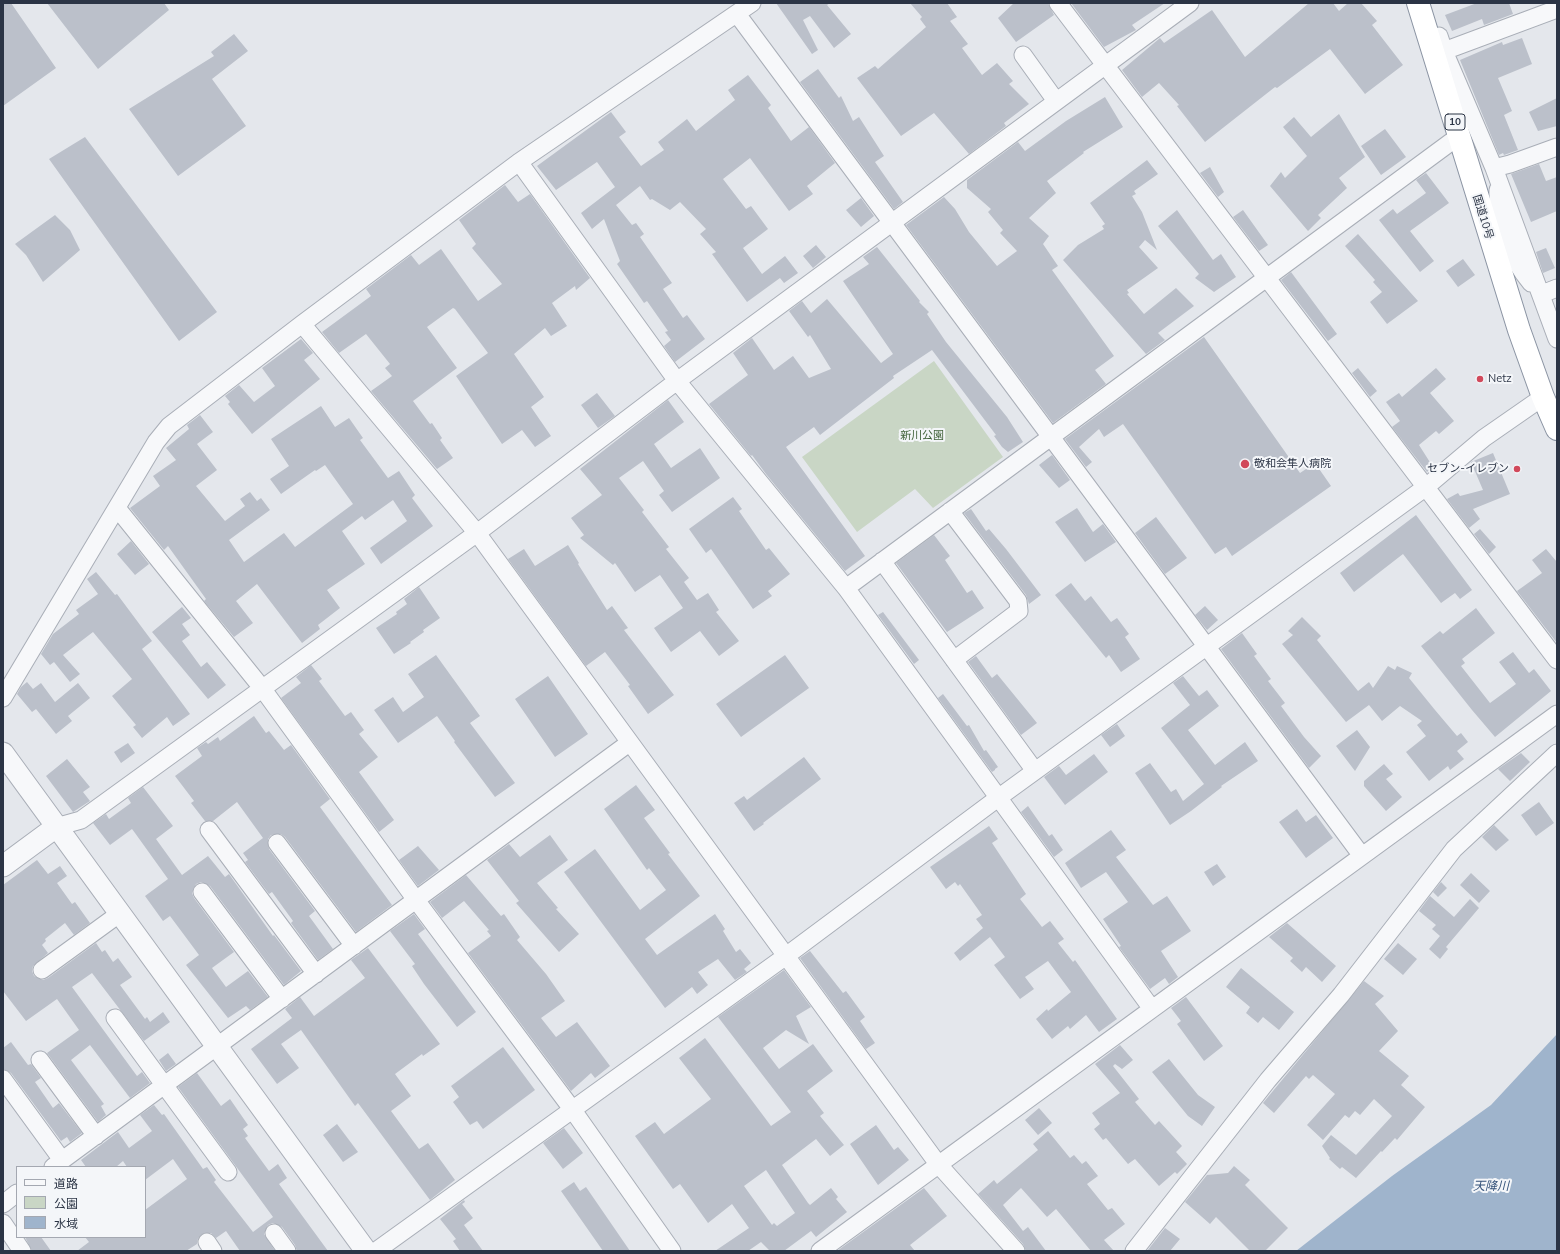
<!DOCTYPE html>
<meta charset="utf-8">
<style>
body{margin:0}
#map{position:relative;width:1560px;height:1254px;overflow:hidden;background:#e4e7ec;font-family:Mulish,"Noto Sans JP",sans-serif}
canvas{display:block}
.frame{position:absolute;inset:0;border:4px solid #2b3445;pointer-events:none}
.legend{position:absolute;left:16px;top:1166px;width:130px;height:72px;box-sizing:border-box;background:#f4f6f9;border:1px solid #a4a8b1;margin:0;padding:5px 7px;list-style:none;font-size:12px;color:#2b3445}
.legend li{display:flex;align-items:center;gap:8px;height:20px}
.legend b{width:20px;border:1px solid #a4a8b1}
</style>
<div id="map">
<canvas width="1560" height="1254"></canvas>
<div class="frame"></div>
<ul class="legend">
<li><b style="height:5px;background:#f7f8fa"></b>道路</li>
<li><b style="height:11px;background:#c9d6c5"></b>公園</li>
<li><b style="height:11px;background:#9fb4cc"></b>水域</li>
</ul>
</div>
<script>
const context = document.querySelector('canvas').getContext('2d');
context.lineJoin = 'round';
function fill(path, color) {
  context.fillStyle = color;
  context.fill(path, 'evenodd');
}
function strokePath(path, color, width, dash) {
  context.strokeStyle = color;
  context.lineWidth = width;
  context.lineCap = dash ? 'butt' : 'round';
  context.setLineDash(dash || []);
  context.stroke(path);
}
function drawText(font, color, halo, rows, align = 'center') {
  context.font = font + ' Mulish,"Noto Sans JP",sans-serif';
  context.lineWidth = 4;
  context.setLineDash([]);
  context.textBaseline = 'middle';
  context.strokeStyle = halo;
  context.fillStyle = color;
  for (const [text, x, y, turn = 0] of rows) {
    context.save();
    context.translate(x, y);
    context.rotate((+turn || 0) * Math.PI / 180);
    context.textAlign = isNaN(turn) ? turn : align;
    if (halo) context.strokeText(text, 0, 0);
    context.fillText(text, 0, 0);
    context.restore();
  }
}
fill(new Path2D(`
 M934,361L1003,457L933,508L915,489L857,532L802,457Z`), '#c9d6c5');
fill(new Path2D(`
 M1557,1034V1251H1296L1392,1176L1491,1105Z`), '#9fb4cc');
fill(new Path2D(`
 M3,3H11L56,68L3,106Z
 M47,3H164L169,10L98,69Z
 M776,3H830L827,5L851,34L834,48L810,16L803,20L818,50L812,54Z
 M910,3H947L957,17L950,21L968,44L962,48L982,75L997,63L1013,81L1009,84L1029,104L1004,123L1006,126L969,154L934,113L901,136L857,78L875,66L878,69L926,27L920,19L922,17Z
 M1014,3H1048L1054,15L1016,42L998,18Z
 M1071,3H1165L1132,25L1136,30L1104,47Z
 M1309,3H1333L1339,11L1348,3H1361L1377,21L1372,25L1403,65L1365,94L1330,49L1277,88L1275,87L1205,142L1177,106L1179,105L1159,83L1142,97L1122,70L1160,38L1164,43L1212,10L1245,57Z
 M1477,3H1509L1513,14L1484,25L1482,19L1452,31L1445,15Z
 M234,34L248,51L212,79L246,126L178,176L129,109L214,56L211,52Z
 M1522,38L1532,64L1498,78L1512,111L1504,115L1518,150L1504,155L1503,153L1499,155L1460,60L1502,42L1503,45Z
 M818,69L839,98L841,96L853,121L859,117L884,156L875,162L903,202L894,209L800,82Z
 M748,75L771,105L768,108L791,141L809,127L835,163L807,186L813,194L789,211L750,158L723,179L746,209L751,206L768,229L743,248L762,274L785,256L798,273L784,283L780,278L747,302L712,254L716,252L700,234L706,229L680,202L670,210L652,199L650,200L640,186L616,205L632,225L636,223L644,234L640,237L672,283L663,289L683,318L687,315L705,339L675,362L664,346L671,340L665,332L668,331L647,301L644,303L617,264L620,261L604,219L592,229L581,213L615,187L597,162L556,190L537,166L611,112L626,132L619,137L641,166L664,150L658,142L687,119L696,131L735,100L728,90Z
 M1105,97L1123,127L1083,152L1084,153L1047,181L1056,193L1029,218L1049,236L1043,244L1058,266L1052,270L1114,356L1095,370L1106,384L1053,423L906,225L944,197L955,209L969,232L997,266L1017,251L1000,233L1003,230L988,212L991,209L967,188V180L1018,142L1025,151L1066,121Z
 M1557,98V126L1538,131L1529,112Z
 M1339,114L1365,157L1339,178L1347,188L1318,215L1321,218L1308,231L1270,186L1281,172L1285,178L1307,156L1283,127L1294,117L1311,137Z
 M1385,129L1406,157L1381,175L1361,146Z
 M85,137L217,312L179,341L49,159Z
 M1147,160L1158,174L1134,191L1136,194L1132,196L1142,212L1157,250L1145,240L1139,247L1158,268L1127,290L1129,293L1127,294L1144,314L1176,288L1194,306L1158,333L1165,340L1146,354L1063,260L1078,245L1104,229L1102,226L1105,224L1090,203Z
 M1539,164L1546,181L1557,177V211L1531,222L1511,174Z
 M1210,167L1224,192L1218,197L1200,173Z
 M1426,173L1449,203L1410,231L1434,261L1420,272L1379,220L1393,209L1397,214L1426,193L1416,180Z
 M505,185L518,202L530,194L590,278L576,290L575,286L552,303L567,326L551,336L545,328L514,354L544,397L531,407L551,436L535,447L522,430L502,444L456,376L488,353L455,309L453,308L427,327L457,368L413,401L430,424L432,423L442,438L440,440L453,458L437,469L371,391L392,376L385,368L390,364L366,334L339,353L322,332L371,296L366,289L411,255L419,265L441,249L478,301L502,284L472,248L476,244L459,220Z
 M861,198L874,216L861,227L846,210Z
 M1177,210L1213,260L1221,254L1236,277L1214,292L1195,278L1199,274L1158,226Z
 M1243,210L1268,245L1259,251L1233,217Z
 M55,215L70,230L80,250L43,282L26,255L15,244Z
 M1358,234L1418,301L1387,324L1370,302L1382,292L1373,282L1375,280L1345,246Z
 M816,245L826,257L813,268L803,256Z
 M877,247L920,301L919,302L929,312L927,314L946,342L1007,417L1023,442L1008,452L1002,447L994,436L996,435L932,350L893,376L894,378L820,435L814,427L786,447L865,556L845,571L766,474L752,455L751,456L709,404L748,375L733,353L752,338L774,370L793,356L809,378L831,369L810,335L808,337L789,311L802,301L811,313L827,299L881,363L893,354L843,281L869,264L863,257Z
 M1546,248L1555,268L1543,273L1536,252Z
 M1463,259L1475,275L1458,287L1446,271Z
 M1291,272L1337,334L1328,341L1281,280Z
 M1204,337L1300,473L1315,463L1331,486L1232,556L1226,547L1215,554L1123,424L1104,437L1099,429L1079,447L1092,462L1086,467L1065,439Z
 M301,339L313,353L304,360L320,379L252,434L228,404L230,402L225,396L239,385L254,402L275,386L262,368Z
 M1358,368L1377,391L1370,397L1352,373Z
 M1436,368L1446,379L1430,393L1454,421L1439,434L1436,431L1419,445L1433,467L1427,472L1392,427L1400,421L1386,402L1399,393L1402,397Z
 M597,393L615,416L598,428L581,405Z
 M668,400L684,422L654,444L671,468L700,448L720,478L672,512L659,495L664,491L643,461L619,478L644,510L642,512L669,547L666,549L689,578L684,582L697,600L708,593L719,610L716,612L739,641L719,656L700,631L671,652L654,628L683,608L669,588L660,575L635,592L615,563L613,565L580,538L584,535L571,518L602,495L580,469Z
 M321,406L335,427L349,418L363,438L360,440L388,478L399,471L415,495L412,498L433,526L381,564L370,548L407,521L393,500L365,520L362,516L342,531L365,564L327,590L340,608L318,625L320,629L302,643L257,584L236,601L253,623L234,637L204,601L206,599L168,546L164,550L130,508L160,486L153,476L176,460L166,448L189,429L187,425L200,415L213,432L197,444L217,470L196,486L225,521L245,506L240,499L250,492L257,501L261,498L270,510L229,540L244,562L284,533L295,547L353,504L325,465L316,471L315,470L281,494L270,479L289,466L271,439Z
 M1493,453L1510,494L1473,509L1480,519L1469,528L1447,499L1458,493L1460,496L1483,490L1471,462Z
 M1052,455L1070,480L1059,488L1039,465Z
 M733,497L742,509L739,511L766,550L769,548L790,574L768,591L772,596L753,609L711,549L706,553L689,529Z
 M1077,508L1093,532L1103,524L1116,542L1085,562L1055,522Z
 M971,509L986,531L989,529L1006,549L1041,595L1029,604L1026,595L964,513Z
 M1416,515L1472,590L1460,599L1455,593L1441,603L1403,554L1354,592L1340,573Z
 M1156,517L1187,558L1165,574L1135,533Z
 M1480,529L1496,547L1489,554L1474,534Z
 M934,535L950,556L945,560L967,593L972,590L984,608L947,632L896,563Z
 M131,541L149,564L135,575L117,554Z
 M568,545L579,563L578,564L607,610L612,606L628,628L624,630L674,695L648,714L628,686L630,685L605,652L586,666L508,559L524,549L535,566Z
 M1546,549L1557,562V643L1517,591L1542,573L1532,560Z
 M96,572L115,595L117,594L152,641L142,649L190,714L173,726L167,717L142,738L133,727L136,725L112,696L132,679L93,632L63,655L80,674L70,682L54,662L50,665L41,654L53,634L79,614L76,610L98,594L87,579Z
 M1071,583L1085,601L1091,596L1111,622L1117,618L1129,634L1125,637L1140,659L1121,672L1109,655L1106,658L1055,595Z
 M419,587L440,618L423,630L424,632L410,642L411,643L394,654L376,628L397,614L396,612L407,604L404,599Z
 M1205,606L1218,620L1207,630L1195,615Z
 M182,607L191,618L182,624L190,635L182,641L201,667L207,662L226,685L208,699L152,632Z
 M1476,608L1495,633L1462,659L1465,663L1461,666L1490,703L1516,684L1499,662L1513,652L1529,673L1534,669L1551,691L1495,737L1472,710L1421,646L1440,631L1443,634Z
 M883,612L919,660L914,664L878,615Z
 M1302,617L1321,636L1317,640L1358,691L1369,682L1373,688L1388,666L1395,670L1397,666L1412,673L1409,678L1435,710L1457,736L1461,733L1468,742L1457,751L1464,759L1450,770L1448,766L1429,781L1406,752L1426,736L1417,725L1422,721L1400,706L1382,721L1369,705L1346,722L1282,644L1293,635L1288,631Z
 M1242,633L1257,654L1254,656L1271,679L1268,681L1285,703L1281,706L1304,737L1321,756L1309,768L1221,649Z
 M436,655L480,716L470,723L515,783L495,797L454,742L455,741L437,716L398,743L374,710L393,697L403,712L424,697L408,674Z
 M785,655L809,688L741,737L716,704Z
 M976,656L992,678L997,674L1037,723L1021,735L968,662Z
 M311,665L322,679L319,681L345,716L351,712L364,730L359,734L378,757L359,772L394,820L379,832L281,698L301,683L296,677Z
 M548,676L588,734L555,757L515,699Z
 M1183,676L1199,696L1207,690L1219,706L1188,730L1215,765L1245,742L1258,761L1221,786L1222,787L1191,811L1170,825L1135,773L1150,763L1171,792L1176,789L1183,801L1204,784L1161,728L1190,705L1173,683Z
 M27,682L33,689L41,683L55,702L78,683L90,698L68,716L72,721L56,734L36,709L32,712L17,694L21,687Z
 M943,694L967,726L969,725L984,751L986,750L998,767L995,769V770L992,772L938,698Z
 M254,716L266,733L269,731L284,750L291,745L330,799L320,807L392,905L356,932L285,837L281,834L271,835L268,839L269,849L315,911L309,916L333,949L318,960L291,923L293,921L272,892L269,894L245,862L248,860L243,853L263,838L237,802L213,821H205L191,803L194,801L175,776L202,756L197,748L206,742L208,744L218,737L220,741Z
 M1117,724L1125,736L1110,747L1101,735Z
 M1357,730L1370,747L1355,771L1336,746Z
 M128,743L135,753L121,763L114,752Z
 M1521,753L1530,762L1510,781L1498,769Z
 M1094,754L1108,772L1065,805L1044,777L1059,766L1066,775Z
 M804,757L821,779L763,823L764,824L754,831L734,803L744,796L747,800Z
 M67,759L90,787L83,792L90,801L73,812L46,776Z
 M1384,764L1393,774L1386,779L1402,797L1386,811L1364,786V781Z
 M636,785L655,810L644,818L670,853L668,854L700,896L645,939L657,955L715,914L725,929L723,931L736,952L740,949L751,963L744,969L747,972L735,980L718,959L698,972L708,985L697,994L692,987L665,1008L564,872L595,849L640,910L666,890L649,868L647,870L604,809Z
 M143,787L173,826L156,839L182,875L208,856L225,877L229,874L273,936L274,935L301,971L284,985L210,886L201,882L196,884L192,893L194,898L234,952L212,968L226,987L248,971L268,997L250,1010L246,1006L228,1018L186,965L199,955L170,916L163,921L145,896L168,879L135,833L132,829L110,845L93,823L106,814L109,819L131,803L128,798Z
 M1539,802L1554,823L1536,836L1521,815Z
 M1028,806L1049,836L1052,834L1063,850L1054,857L1021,812Z
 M1297,809L1306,822L1316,815L1333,838L1306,858L1279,822Z
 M1494,825L1509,840L1496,851L1482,837Z
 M989,826L998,839L992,843L1026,894L1020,899L1042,927L1050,921L1064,939L1058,943L1073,962L1075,960L1117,1019L1099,1032L1086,1015L1070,1029L1068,1026L1052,1039L1036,1019L1047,1009L1048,1011L1071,992L1048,961L1025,977L1034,989L1020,999L994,965L1005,957L990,937L960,961L954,953L983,928L976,919L982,915L960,884L958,886L955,882L946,889L930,867Z
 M1111,830L1126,850L1116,857L1153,905L1167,896L1191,931L1161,951L1178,977L1169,984L1165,978L1150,989L1119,947L1121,946L1103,919L1128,902L1106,872L1081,888L1065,863Z
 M550,835L568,860L537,883L558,908L556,909L579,934L559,952L516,903L519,901L487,860L509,844L520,857Z
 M418,846L439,870L418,886L399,860Z
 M37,860L48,874L60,866L67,876L57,883L72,904L75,902L90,923L74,935L65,923L45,939L46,941L42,945L48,953L33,966L32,971L34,976L43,980L48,978L96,943L102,952L105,950L113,962L118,958L132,977L120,985L145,1019L147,1017L150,1022L163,1012L170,1022L144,1041L92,973L72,987L137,1076L142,1072L150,1083L130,1098L90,1045L71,1060L104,1104L101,1106L106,1115L98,1122L47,1053L79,1030L57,999L26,1021L3,991V885Z
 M1217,864L1226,877L1213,886L1204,872Z
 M1471,873L1490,891L1479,903L1460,885Z
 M466,875L501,916L504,914L520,937L517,940L546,974L565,1001L541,1018L556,1037L577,1022L610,1066L595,1078L591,1073L571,1091L468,953L491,936L487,931L489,930L464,901L442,918L430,902Z
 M1441,882L1447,888L1438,897L1433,892Z
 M1430,896L1454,917L1470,899L1479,908L1446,947L1448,949L1440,959L1429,949L1440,936L1432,929L1436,925L1419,911Z
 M414,914L425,929L418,934L476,1012L457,1027L424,984L412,966L415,964L390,931Z
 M1287,923L1336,966L1322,982L1306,967L1302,972L1290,961L1293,958L1269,937Z
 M1398,943L1417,959L1403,975L1384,959Z
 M368,948L440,1044L423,1056L422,1054L395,1074L411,1096L391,1111L419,1149L428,1143L455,1180L430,1200L358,1103L355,1106L301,1030L281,1044L299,1068L277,1084L251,1049L292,1018L285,1009L300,997L314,1016L365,978L351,960Z
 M810,951L843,993L846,991L865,1017L860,1021L875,1043L866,1049L800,958Z
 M1241,968L1294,1012L1279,1030L1263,1017L1258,1023L1246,1013L1250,1007L1226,987Z
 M784,970L811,1007L796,1016L809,1044L786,1030L763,1048L779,1069L813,1044L833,1071L807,1091L824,1113L820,1116L844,1145L830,1156L816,1139L782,1165L808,1203L810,1205L831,1188L838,1197L836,1199L847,1212L816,1237L811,1231L784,1251H770L761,1242L748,1251H715L749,1228L732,1204L708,1223L680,1184L673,1189L635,1136L655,1122L664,1134L711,1099L679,1058L705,1038L771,1126L791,1112L718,1017ZM766,1170L795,1213L777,1226L774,1223L772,1225L744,1186Z
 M1364,981L1384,996L1375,1004L1398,1031L1379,1051L1409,1076L1401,1085L1425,1107L1397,1140L1395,1138L1382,1152L1381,1151L1356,1178L1342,1167L1340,1169L1329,1159L1330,1158L1322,1146L1331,1135L1356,1155L1392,1116L1374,1099L1360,1115L1355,1111L1349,1118L1345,1115L1323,1140L1307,1125L1335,1094L1313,1075L1309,1079L1306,1076L1274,1113L1263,1103Z
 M1186,997L1223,1046L1204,1061L1177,1024L1181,1021L1171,1008Z
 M11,1042L28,1065L31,1064L41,1078L35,1082L53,1108L59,1103L82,1133L70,1142L67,1137L61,1141L11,1073L3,1069V1048Z
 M1120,1045L1133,1060L1122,1069L1115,1064L1113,1066L1139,1099L1135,1102L1155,1125L1159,1121L1182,1146L1176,1152L1187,1164L1177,1174L1175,1172L1159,1186L1135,1159L1128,1164L1106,1138L1103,1140L1094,1129L1100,1124L1092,1113L1120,1093L1095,1064Z
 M503,1047L535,1090L483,1129L477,1121L470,1125L453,1102L459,1097L451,1086Z
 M168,1053L176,1064L166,1071L159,1060Z
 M1169,1059L1198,1095L1215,1107L1202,1126L1188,1116L1152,1072Z
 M197,1073L221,1106L230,1099L248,1125L243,1129L248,1136L245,1138L269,1171L278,1164L287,1178L279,1184L328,1251H297L295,1245L282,1227L273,1223L268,1225L264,1234L275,1251H240L226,1231L216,1238L211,1233L202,1234L198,1238L197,1244L186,1251H77L89,1242L85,1237H145V1210L187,1179L173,1159L145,1180V1167H127L123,1161L116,1167H86L81,1160L118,1132L129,1148L152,1131L140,1115L154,1105L162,1115L164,1114L203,1169L207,1167L216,1180L214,1182L253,1232L273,1217L178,1087Z
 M1039,1108L1052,1123L1038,1135L1025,1120Z
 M337,1124L358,1152L343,1162L323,1135Z
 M876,1125L894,1150L898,1147L909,1160L878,1185L850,1144Z
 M564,1128L583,1153L563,1169L543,1143Z
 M1048,1131L1070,1158L1074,1155L1082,1164L1086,1161L1098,1176L1087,1184L1108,1210L1112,1208L1125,1224L1104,1240L1114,1251H1091L1056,1209L1047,1217L1021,1188L1003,1205L1023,1231L1028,1227L1046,1251H1026L1023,1244L978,1194L994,1180L997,1184L1038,1150L1033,1144Z
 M1234,1166L1250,1180L1245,1185L1288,1228L1265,1251H1250L1216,1217L1210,1224L1185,1202L1207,1175L1228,1173Z
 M574,1182L580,1191L586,1187L630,1251H603L561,1191Z
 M924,1188L947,1216L910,1245L915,1251H837Z
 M464,1200L465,1202L462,1204L473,1218L464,1225L483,1251H460L453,1241L456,1239L440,1219Z
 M1165,1228L1180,1239L1170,1251H1147Z
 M25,1237H41L51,1251H32Z`), '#bbc0ca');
const minor = new Path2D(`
 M1058,3L1557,660
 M737,14L1362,856
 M1439,36L1444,51L1494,168L1557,339
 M1444,51L1557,9
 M1023,55L1056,101
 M519,162L677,381L846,588L1152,1009
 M1494,168L1510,164L1557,147
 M1498,190C1497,224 1509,257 1531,283
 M1542,294L1557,288
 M302,324L477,533L938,1164L1016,1251
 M117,508L262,688L416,900L572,1109L672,1251
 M950,511L1018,601L1019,611L954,660
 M882,561L1035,771
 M846,588L1459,136
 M3,698L156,442L169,426L302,324L519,162L752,3
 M56,827L81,820L477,533L677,381L1190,3
 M209,830L316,974
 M277,843L354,946
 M202,892L282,999
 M42,970L119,914
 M115,1018L228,1172
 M40,1060L96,1136
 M3,1079L62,1160
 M53,1167L629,743
 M3,1204L17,1193
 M3,1223L22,1251
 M274,1233L287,1251
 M207,1242L213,1251
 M376,1251L786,956L998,798L1426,487L1484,438L1543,397
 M820,1251L1557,714
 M1134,1251L1268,1080L1341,995L1454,849L1557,753`);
const tertiary = new Path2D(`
 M3,753L366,1251
 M3,866L56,827`);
const trunk = new Path2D(`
 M1418,3L1519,330L1543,397L1557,429`);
strokePath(minor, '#a9aeb7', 19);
strokePath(tertiary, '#a9aeb7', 23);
strokePath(trunk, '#8b94a3', 24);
strokePath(minor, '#f7f8fa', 17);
strokePath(tertiary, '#f7f8fa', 21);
strokePath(trunk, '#fff', 22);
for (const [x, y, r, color] of [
 [1480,379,4,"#d1495b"],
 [1245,464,5,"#d1495b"],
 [1517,469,4,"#d1495b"]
]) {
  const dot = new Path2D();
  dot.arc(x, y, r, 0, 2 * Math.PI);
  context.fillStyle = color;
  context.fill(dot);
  strokePath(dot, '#f4f6f9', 1.5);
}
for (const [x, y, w] of [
 [1455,122,20]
]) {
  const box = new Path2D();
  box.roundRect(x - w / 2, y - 8, w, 16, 3);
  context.fillStyle = '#f4f6f9';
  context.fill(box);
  strokePath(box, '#2b3445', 1);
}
drawText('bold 10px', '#2b3445', null, [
 ["10",1455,122]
]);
drawText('11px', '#2b3445', '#f4f6f9', [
 ["国道10号",1483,217,73]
]);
drawText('11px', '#2b3445', '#f4f6f9', [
 ["Netz",1488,379],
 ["敬和会隼人病院",1254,464],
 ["セブン-イレブン",1509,469,"right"]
], 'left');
drawText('11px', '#3f6138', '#f4f6f9', [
 ["新川公園",922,436]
]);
drawText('italic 12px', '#34527a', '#f4f6f9', [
 ["天降川",1491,1186]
]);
</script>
